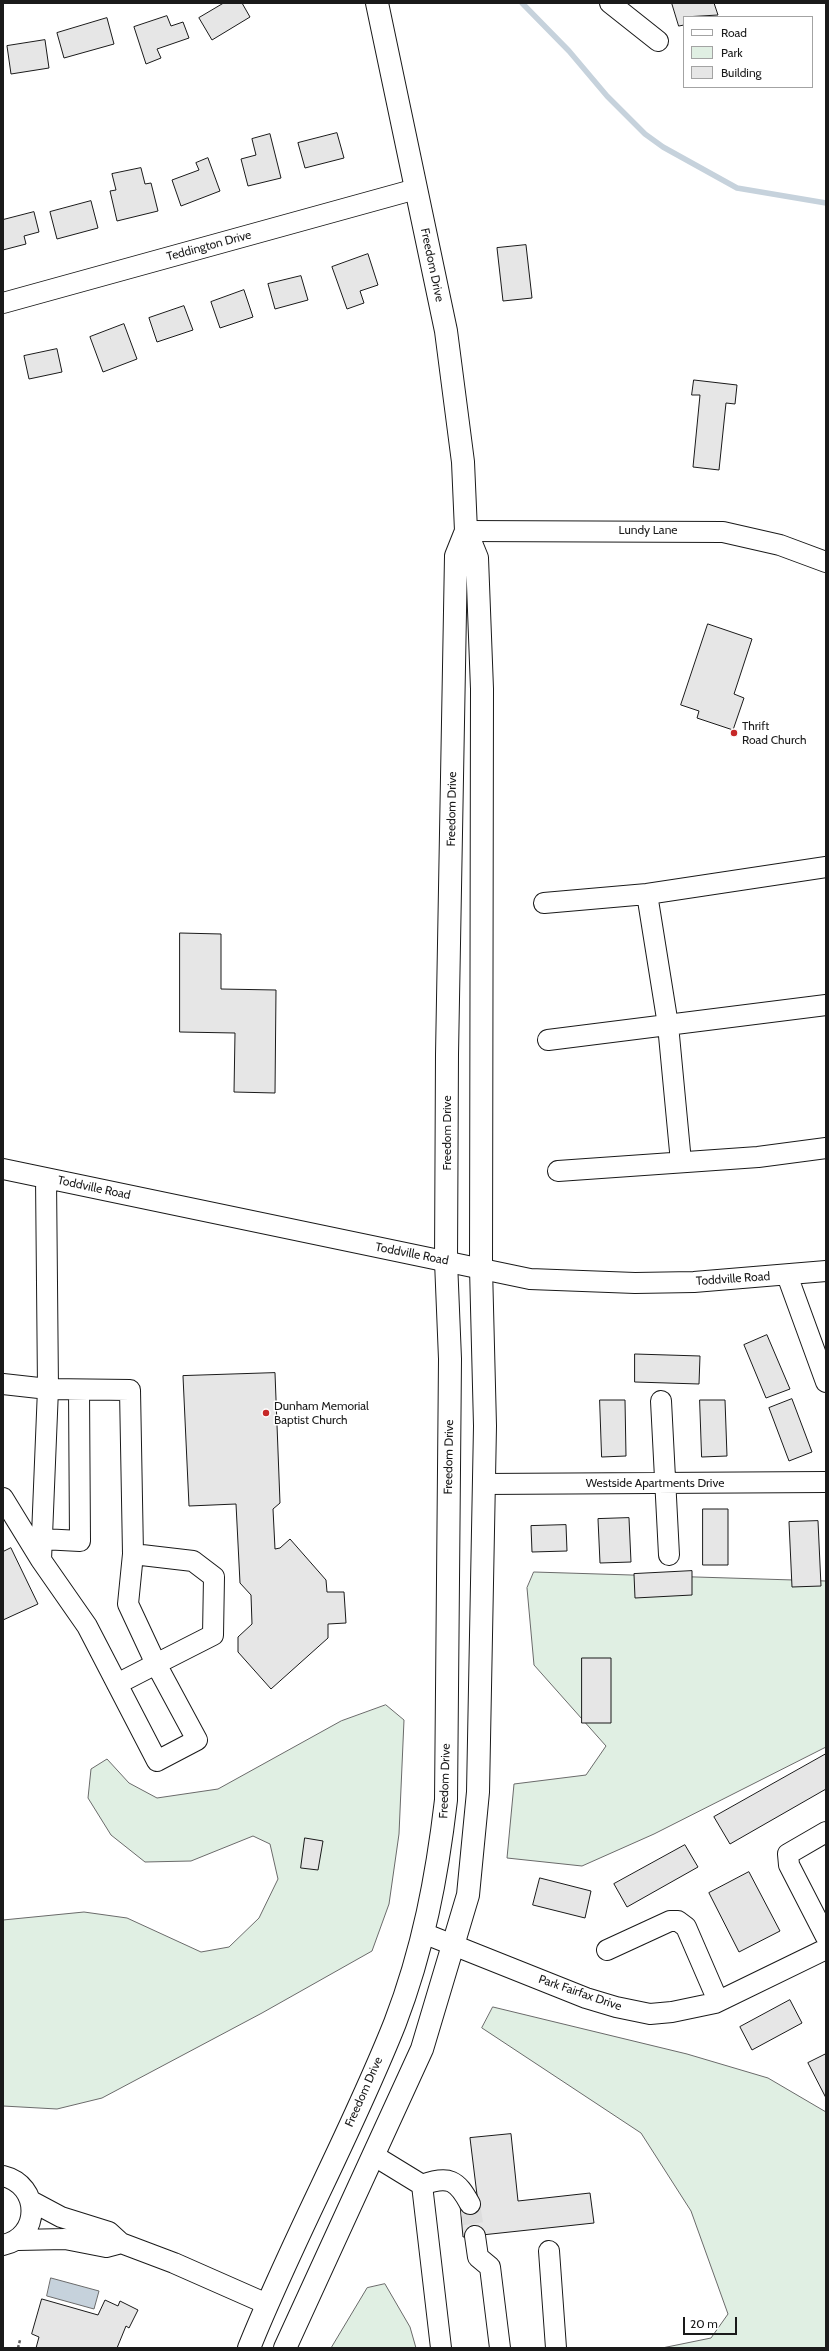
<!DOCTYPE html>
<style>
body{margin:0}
#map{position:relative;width:829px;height:2351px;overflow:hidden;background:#fff;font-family:Cabin,sans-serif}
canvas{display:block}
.frame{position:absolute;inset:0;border:4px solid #1a1a1a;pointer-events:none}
.legend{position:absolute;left:683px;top:16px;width:130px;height:72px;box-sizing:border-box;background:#fff;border:1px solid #a3a3a3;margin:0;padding:5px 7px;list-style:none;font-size:12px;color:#1a1a1a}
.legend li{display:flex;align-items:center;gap:8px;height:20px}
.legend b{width:20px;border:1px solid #a3a3a3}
.scale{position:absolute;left:683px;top:2317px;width:54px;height:18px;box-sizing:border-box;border:2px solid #1a1a1a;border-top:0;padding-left:5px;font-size:12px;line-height:14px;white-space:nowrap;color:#1a1a1a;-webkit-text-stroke:3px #fff;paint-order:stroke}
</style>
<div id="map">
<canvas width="829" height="2351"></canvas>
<div class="frame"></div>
<ul class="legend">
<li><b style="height:5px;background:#fff"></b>Road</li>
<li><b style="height:11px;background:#e0efe3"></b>Park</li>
<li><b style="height:11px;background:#e6e6e6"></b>Building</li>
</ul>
<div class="scale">20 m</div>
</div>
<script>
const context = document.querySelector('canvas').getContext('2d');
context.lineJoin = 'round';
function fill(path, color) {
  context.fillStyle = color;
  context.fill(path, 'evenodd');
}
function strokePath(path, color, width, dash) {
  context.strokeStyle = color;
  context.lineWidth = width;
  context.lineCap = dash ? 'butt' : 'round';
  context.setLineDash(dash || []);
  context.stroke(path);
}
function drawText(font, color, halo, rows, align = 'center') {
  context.font = font + ' Cabin,sans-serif';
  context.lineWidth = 3;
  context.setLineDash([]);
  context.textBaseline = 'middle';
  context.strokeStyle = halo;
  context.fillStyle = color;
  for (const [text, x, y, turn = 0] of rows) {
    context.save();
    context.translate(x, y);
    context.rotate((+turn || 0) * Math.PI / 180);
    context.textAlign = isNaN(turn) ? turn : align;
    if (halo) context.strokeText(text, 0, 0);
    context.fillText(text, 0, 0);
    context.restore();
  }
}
const green = new Path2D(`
 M534,1572L826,1581V1747L654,1834L582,1866L507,1858L514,1784L586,1775L606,1746L534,1665L527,1588Z
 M386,1705L404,1720L399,1834L389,1904L372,1951L262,2013L102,2098L57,2109L3,2106V1920L84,1912L127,1918L201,1952L229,1947L259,1918L278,1879L270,1844L253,1836L191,1861L145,1862L111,1835L88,1798L91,1769L107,1759L129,1783L157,1798L218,1789L341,1721Z
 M493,2007L687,2054L768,2078L826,2112V2348H662L711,2338L728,2314L691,2211L641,2133L482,2028Z
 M385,2284L410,2327L416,2348H331L367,2288Z`);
fill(green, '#e0efe3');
strokePath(green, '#6a6a6a', 1);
const water = new Path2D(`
 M51,2278L99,2291L94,2309L47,2296Z`);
fill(water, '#c6d2dc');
strokePath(water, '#6a6a6a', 1);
strokePath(new Path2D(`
 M522,3L569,51L607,96L645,134L663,147L737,188L826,203`), '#c6d2dc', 5.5);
const building = new Path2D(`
 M224,3H242L250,17L212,40L199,18Z
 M672,3H714L718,15L684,17V25L679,26Z
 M167,16L171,26L183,22L189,38L157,49L161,58L146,64L134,27Z
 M107,18L114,44L64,58L57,33Z
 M45,40L49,68L11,74L7,46Z
 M337,133L344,158L305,168L298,143Z
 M270,134L281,178L248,186L241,159L256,155L252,139Z
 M208,158L220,191L181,206L172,180L199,170L196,163Z
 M141,168L145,184L151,183L158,211L117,221L110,191L116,190L112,174Z
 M91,201L98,228L57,239L50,212Z
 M34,212L39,232L24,236L26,244L3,250V220Z
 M526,245L532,298L503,301L497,248Z
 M368,254L378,285L360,291L364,303L347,309L332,267Z
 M301,276L308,300L275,309L268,284Z
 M244,290L253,317L220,328L211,302Z
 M184,306L193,330L157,342L149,318Z
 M124,324L137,359L103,372L90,337Z
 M57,349L62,372L29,379L24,356Z
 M694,380L737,385L735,404L726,403L719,470L693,467L700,395H692Z
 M708,624L752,639L734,694L744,698L733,730L697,718L699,711L681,705Z
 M180,933L221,934V989L276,990L275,1093L234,1092L235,1033L180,1032Z
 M767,1335L790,1389L766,1398L744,1345Z
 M635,1354L700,1356L699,1384L635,1382Z
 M275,1373L280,1503L273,1509L275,1549L280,1548L290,1539L326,1580L327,1592H344L346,1623L328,1624V1638L271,1689L238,1652V1637L252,1624L251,1595L240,1583L236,1504L189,1506L183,1376Z
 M792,1399L812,1452L789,1461L769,1408Z
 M600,1400H625L626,1456L602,1457Z
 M700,1400H725L727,1456L702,1457Z
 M703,1509H728V1565H703Z
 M629,1518L631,1562L600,1563L598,1519Z
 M818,1521L821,1586L792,1587L789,1522Z
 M566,1525L567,1551L532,1552L531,1526Z
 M11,1548L38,1604L3,1620V1552Z
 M692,1571V1595L635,1598L634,1574Z
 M582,1658H611V1723H582Z
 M826,1754V1789L730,1844L714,1817Z
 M305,1838L323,1841L318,1870L301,1868Z
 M685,1845L698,1867L627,1907L614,1884Z
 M749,1872L780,1931L739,1952L709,1893Z
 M540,1878L591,1891L585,1918L533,1905Z
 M790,2000L802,2023L752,2050L740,2027Z
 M826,2054V2098L808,2063Z
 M511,2134L518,2201L590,2193L594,2223L463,2237L460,2205L478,2203L470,2138Z
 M42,2299L98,2315L105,2300L118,2306L120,2301L138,2310L129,2328L126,2326L117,2348H36L39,2337L32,2334Z`);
fill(building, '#e6e6e6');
strokePath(building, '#1a1a1a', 1);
strokePath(new Path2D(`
 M470,2204L475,2236`), '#ddd', 20, [20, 10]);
const minor = new Path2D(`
 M610,3L658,41
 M3,303L416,189
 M466,531L723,532L780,545L826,562
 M544,903L647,894
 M548,1040L826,1005
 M681,1162L668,1025L647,894L826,867
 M3,1169L530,1279L635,1283L694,1282L826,1271
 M558,1171L758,1157L826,1148
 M787,1275L826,1382
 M3,1384L48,1389L41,1560
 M661,1401L669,1555
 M483,1484L826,1482
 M3,1498L41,1560L87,1626L157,1761L197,1740L156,1664L213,1635L214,1577L193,1561L133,1554L130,1390L48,1389L46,1178
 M42,1539L80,1541L79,1390
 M117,1684L156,1664L128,1604L133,1554
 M826,1832L788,1854L789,1865L826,1937
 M423,1933L586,1998L616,2007L650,2014L672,2012L715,2003L826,1949
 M607,1950L670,1921H678L686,1927L718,2001
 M373,2155L422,2185L441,2348
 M3,2176C41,2185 41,2237 3,2245
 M422,2185C449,2175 457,2180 470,2204
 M31,2201L61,2217L109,2232L121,2243L174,2263L267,2304
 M475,2236L478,2257L490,2267L500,2348
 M18,2240L65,2239L106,2247L121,2243
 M549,2251L556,2348`);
const major = new Path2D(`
 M249,2348C293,2238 351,2134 395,2023C423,1950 437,1877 446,1800L450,1359L446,1261L447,1054L456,556L466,531
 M285,2348L422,2049L468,1895L478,1792L485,1426L481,1268L482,689L477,558L466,531L463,462L446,331L377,3`);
strokePath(minor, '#1a1a1a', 22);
strokePath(major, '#1a1a1a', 24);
strokePath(new Path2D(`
 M18,2348L20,2340`), '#5f5f5f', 2.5, [3, 2]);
strokePath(minor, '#fff', 20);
strokePath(major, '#fff', 22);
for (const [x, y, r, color] of [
 [734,733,4,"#c62828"],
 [266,1413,4,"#c62828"]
]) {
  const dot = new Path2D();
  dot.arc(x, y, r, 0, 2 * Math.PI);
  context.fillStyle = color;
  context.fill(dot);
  strokePath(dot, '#fff', 1.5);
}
drawText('12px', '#1a1a1a', '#fff', [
 ["Teddington Drive",209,246,-15],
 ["Freedom Drive",432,265,78],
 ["Lundy Lane",648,530],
 ["Freedom Drive",452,809,-89],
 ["Freedom Drive",447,1133,-90],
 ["Toddville Road",94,1188,12],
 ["Toddville Road",412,1254,11],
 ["Toddville Road",733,1279,-4],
 ["Freedom Drive",449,1457,-89],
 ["Westside Apartments Drive",655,1483],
 ["Freedom Drive",445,1781,-88],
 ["Park Fairfax Drive",580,1993,19],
 ["Freedom Drive",364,2092,-66]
]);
drawText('12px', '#1a1a1a', '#fff', [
 ["Thrift",742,726],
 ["Road Church",742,740],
 ["Dunham Memorial",274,1406],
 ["Baptist Church",274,1420]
], 'left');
</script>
